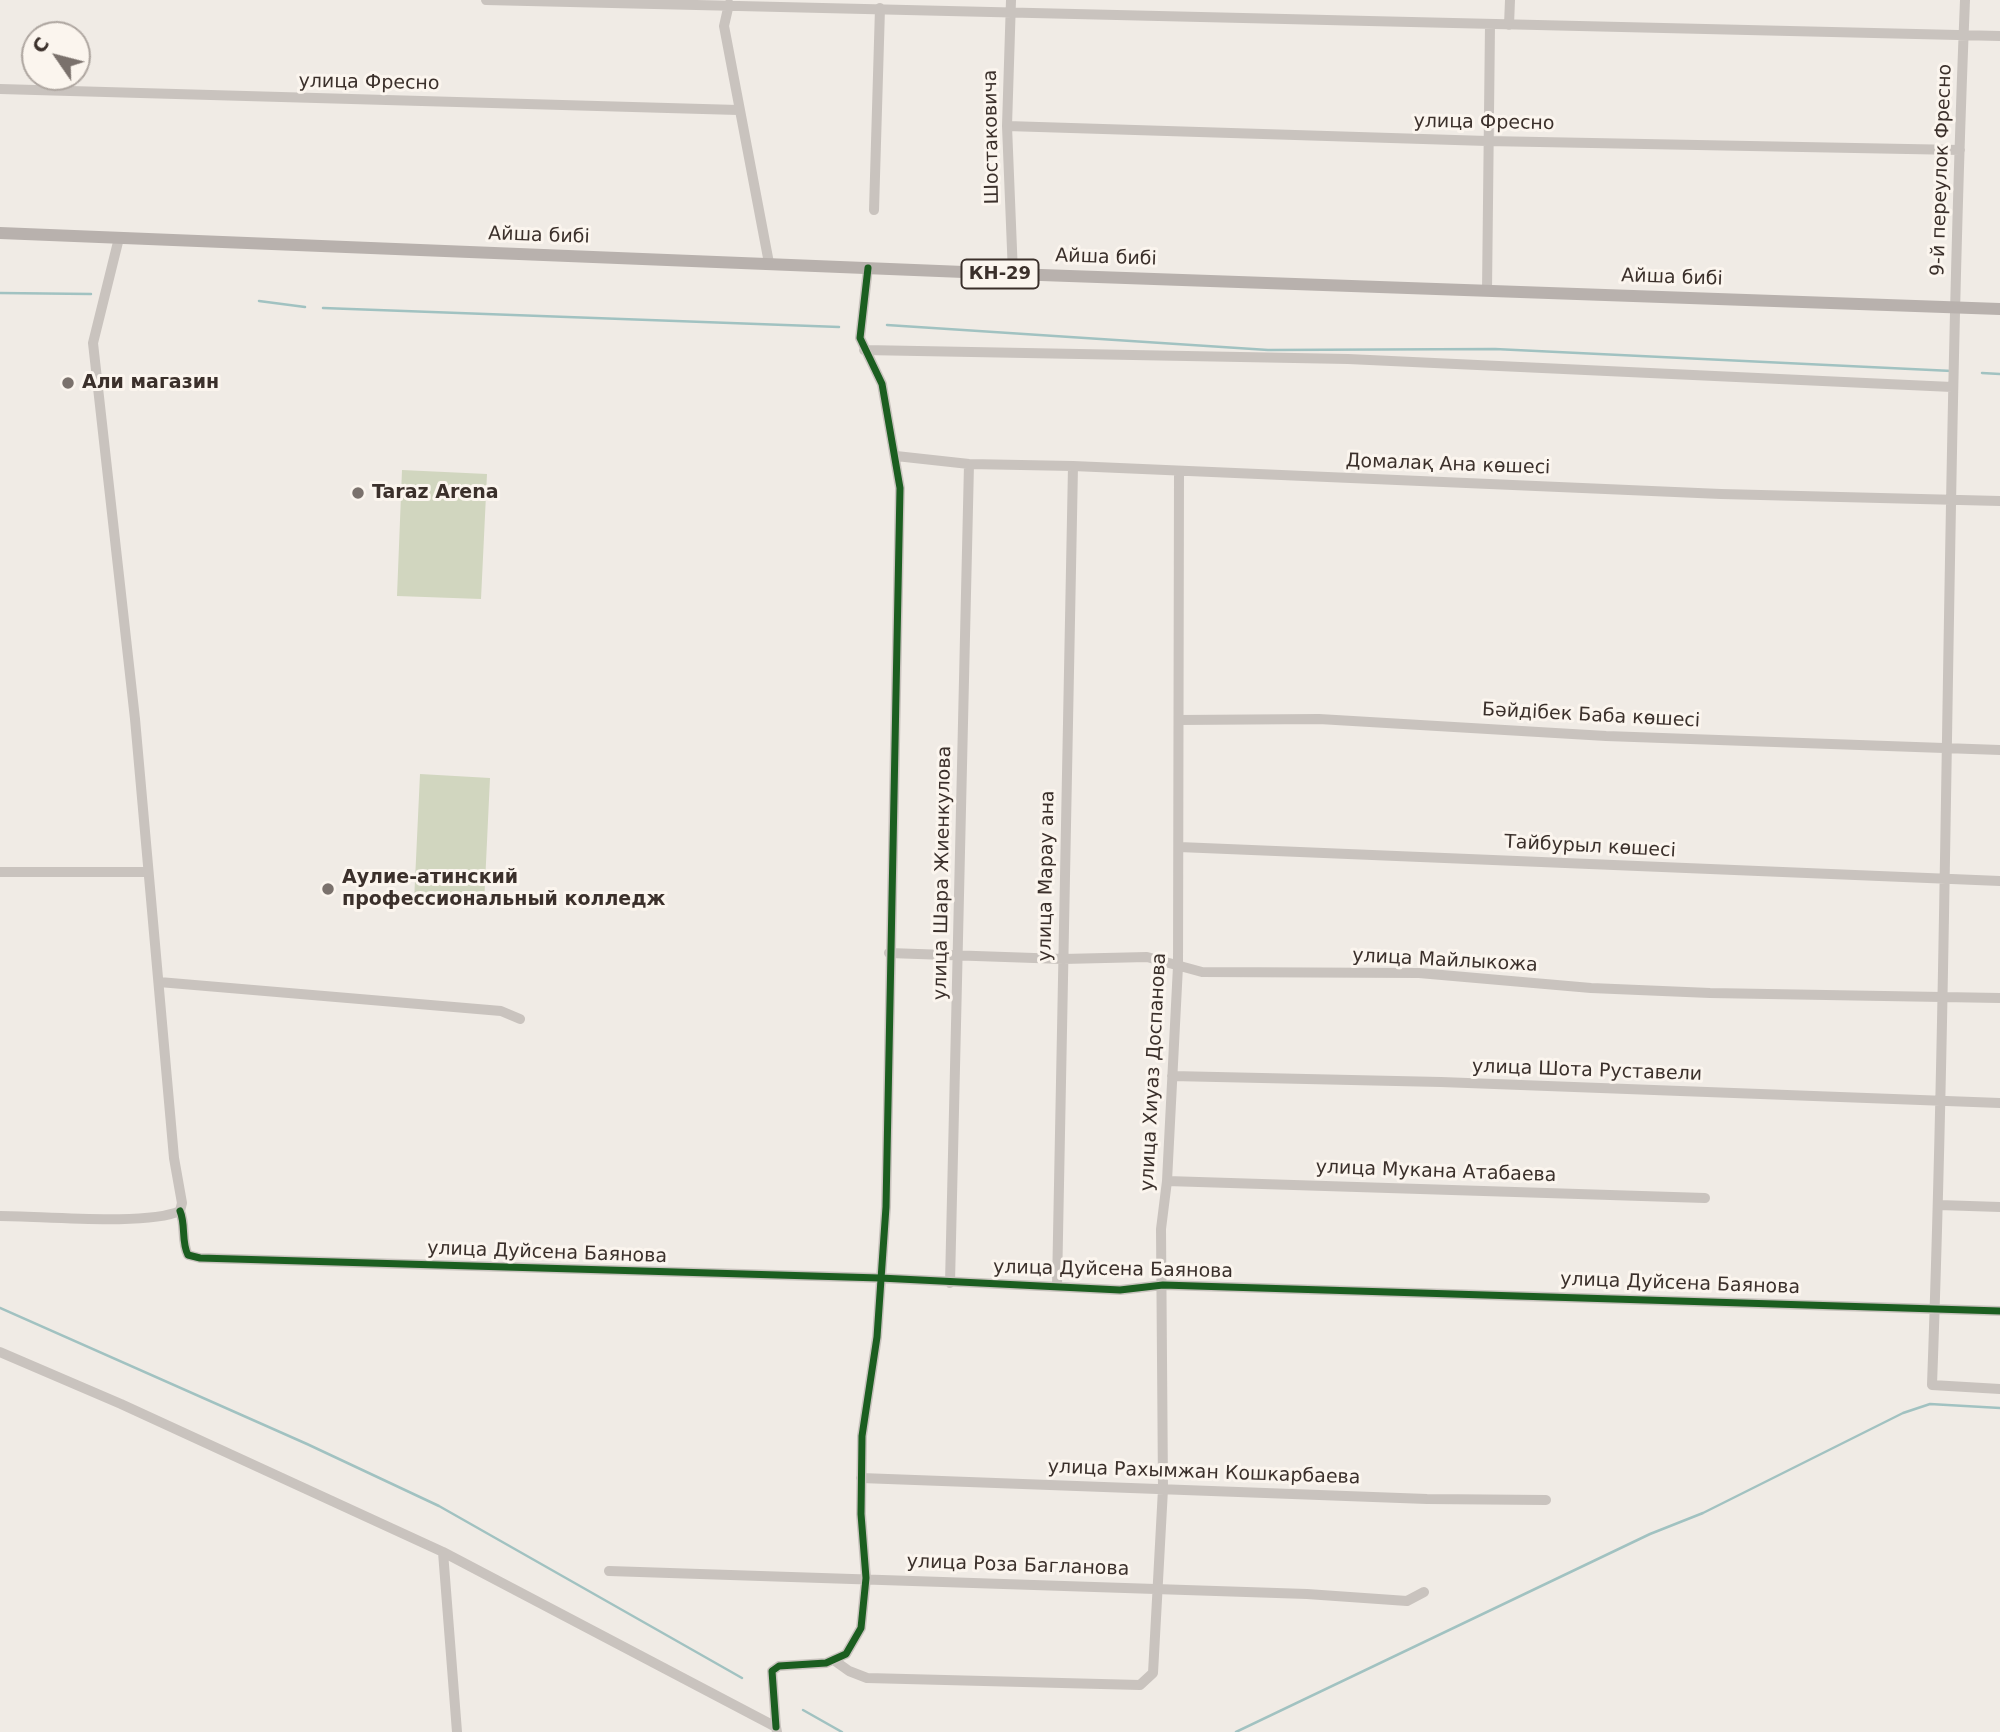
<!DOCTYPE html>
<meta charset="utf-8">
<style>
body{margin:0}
#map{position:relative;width:2000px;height:1732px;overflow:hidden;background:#f0ebe5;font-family:"DejaVu Sans",sans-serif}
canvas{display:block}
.north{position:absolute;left:21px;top:21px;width:70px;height:70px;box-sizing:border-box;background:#fbf5ee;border:2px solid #aea6a0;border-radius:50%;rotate:305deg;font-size:19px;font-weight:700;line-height:28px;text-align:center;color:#3b302b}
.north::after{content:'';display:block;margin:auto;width:24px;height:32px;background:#7a716c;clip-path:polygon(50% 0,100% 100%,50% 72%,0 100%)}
</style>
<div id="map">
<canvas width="2000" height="1732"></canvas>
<div class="north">С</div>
</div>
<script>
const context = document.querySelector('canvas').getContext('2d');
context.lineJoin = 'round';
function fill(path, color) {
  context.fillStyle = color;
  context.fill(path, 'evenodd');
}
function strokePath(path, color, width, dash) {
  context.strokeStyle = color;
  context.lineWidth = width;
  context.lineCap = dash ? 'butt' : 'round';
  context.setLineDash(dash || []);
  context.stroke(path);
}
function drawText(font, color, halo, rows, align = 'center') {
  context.font = font + ' "DejaVu Sans",sans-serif';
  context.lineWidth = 6;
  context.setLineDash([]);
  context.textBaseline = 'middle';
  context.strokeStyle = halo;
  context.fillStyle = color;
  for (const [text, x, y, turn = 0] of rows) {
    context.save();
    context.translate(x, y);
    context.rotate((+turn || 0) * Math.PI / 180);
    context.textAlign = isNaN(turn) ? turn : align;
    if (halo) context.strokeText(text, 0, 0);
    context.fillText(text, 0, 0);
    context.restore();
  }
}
fill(new Path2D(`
 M402,470L487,474L481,599L397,596Z
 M420,774L490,778L484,905L414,902Z`), '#d1d6bf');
strokePath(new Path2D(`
 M0,293L91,294
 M259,301L305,307
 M323,308L839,327
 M887,325L1268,350L1495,349L1952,371
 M1982,373L2000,374
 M0,1308L307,1444L439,1506L742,1678
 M803,1710L842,1732
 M1236,1732L1650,1534L1703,1513L1903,1413L1930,1404L2000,1408`), '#a1c2c1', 2.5);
strokePath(new Path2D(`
 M486,0L2000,36
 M1011,0L1007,126L1013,274
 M1965,0C1946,461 1949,924 1932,1385L2000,1389
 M729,4L724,26L769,263
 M1509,25L1510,0
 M0,89L738,110
 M1007,126L1487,141L1960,150
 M874,210L880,8
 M1487,291L1490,25
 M864,350L1348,359L1952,387
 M896,456L969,464L1073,466L1721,494L2000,501
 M1179,720L1319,719L1606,736L2000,750
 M1179,847L2000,881
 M0,872H147
 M889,953L1063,959L1147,957L1202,972L1419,973L1591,988L1710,993L2000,998
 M159,982L501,1011L520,1019
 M1172,1076L1441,1082L2000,1103
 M1167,1181L1705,1198
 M1939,1205L2000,1207
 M180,1211C186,1225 181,1242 188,1255L200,1258L880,1278L1120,1290L1163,1285L2000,1311
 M0,1216C42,1216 146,1226 180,1211L182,1203L174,1158L135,719L94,352L93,343L119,238
 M950,1283L969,464
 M1057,1287L1073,466
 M0,1352L121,1404L443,1552L776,1727L777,1732
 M861,1478L1427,1499L1546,1500
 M443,1552L457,1732
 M609,1571L1307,1594L1407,1601L1424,1592
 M835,1661L849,1671L867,1678L1140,1685L1153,1673L1163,1489L1161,1229L1167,1181L1178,966L1179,472
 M776,1727L772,1671L779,1666L826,1663L846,1654L861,1628L866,1578L861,1514L862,1436L877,1337L886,1207L900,488L882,384L860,338L868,268`), '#c9c3be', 10);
strokePath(new Path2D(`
 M0,233L1013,274L2000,309`), '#b8b1ad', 12);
strokePath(new Path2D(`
 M180,1211C186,1225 181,1242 188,1255L200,1258L880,1278L1120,1290L1163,1285L2000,1311
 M776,1727L772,1671L779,1666L826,1663L846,1654L861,1628L866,1578L861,1514L862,1436L877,1337L886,1207L900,488L882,384L860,338L868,268`), '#1b5e20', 7);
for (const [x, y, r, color] of [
 [68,383,7,"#7a716c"],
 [358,493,7,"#7a716c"],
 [328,889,7,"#7a716c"]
]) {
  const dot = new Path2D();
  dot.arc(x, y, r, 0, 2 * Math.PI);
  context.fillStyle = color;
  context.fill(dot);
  strokePath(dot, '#fbf5ee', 2.5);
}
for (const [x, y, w] of [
 [1000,274,77]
]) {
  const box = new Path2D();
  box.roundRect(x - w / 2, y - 14.5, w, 29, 5);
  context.fillStyle = '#fbf5ee';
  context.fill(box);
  strokePath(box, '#3b302b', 2);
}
drawText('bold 18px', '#3b302b', null, [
 ["КН-29",1000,274]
]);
drawText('19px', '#3b302b', '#fbf5ee', [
 ["улица Фресно",369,83,1],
 ["улица Фресно",1484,123,1],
 ["Шостаковича",992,137,-91],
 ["9-й переулок Фресно",1942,170,-88],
 ["Айша бибі",539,236,2],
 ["Айша бибі",1106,258,2],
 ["Айша бибі",1672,278,2],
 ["Домалақ Ана көшесі",1448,465,2],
 ["Бәйдібек Баба көшесі",1591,716,3],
 ["Тайбурыл көшесі",1590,847,3],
 ["улица Шара Жиенкулова",943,873,-89],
 ["улица Марау ана",1047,876,-89],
 ["улица Майлыкожа",1445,961,3],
 ["улица Шота Руставели",1587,1071,2],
 ["улица Хиуаз Доспанова",1154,1072,-87],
 ["улица Мукана Атабаева",1436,1172,2],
 ["улица Дуйсена Баянова",547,1253,2],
 ["улица Дуйсена Баянова",1113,1270,1],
 ["улица Дуйсена Баянова",1680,1284,2],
 ["улица Рахымжан Кошкарбаева",1204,1473,2],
 ["улица Роза Багланова",1018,1566,2]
]);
drawText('bold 19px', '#3b302b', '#fbf5ee', [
 ["Али магазин",82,383],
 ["Taraz Arena",372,493],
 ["Аулие-атинский",342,878],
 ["профессиональный колледж",342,900]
], 'left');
</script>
